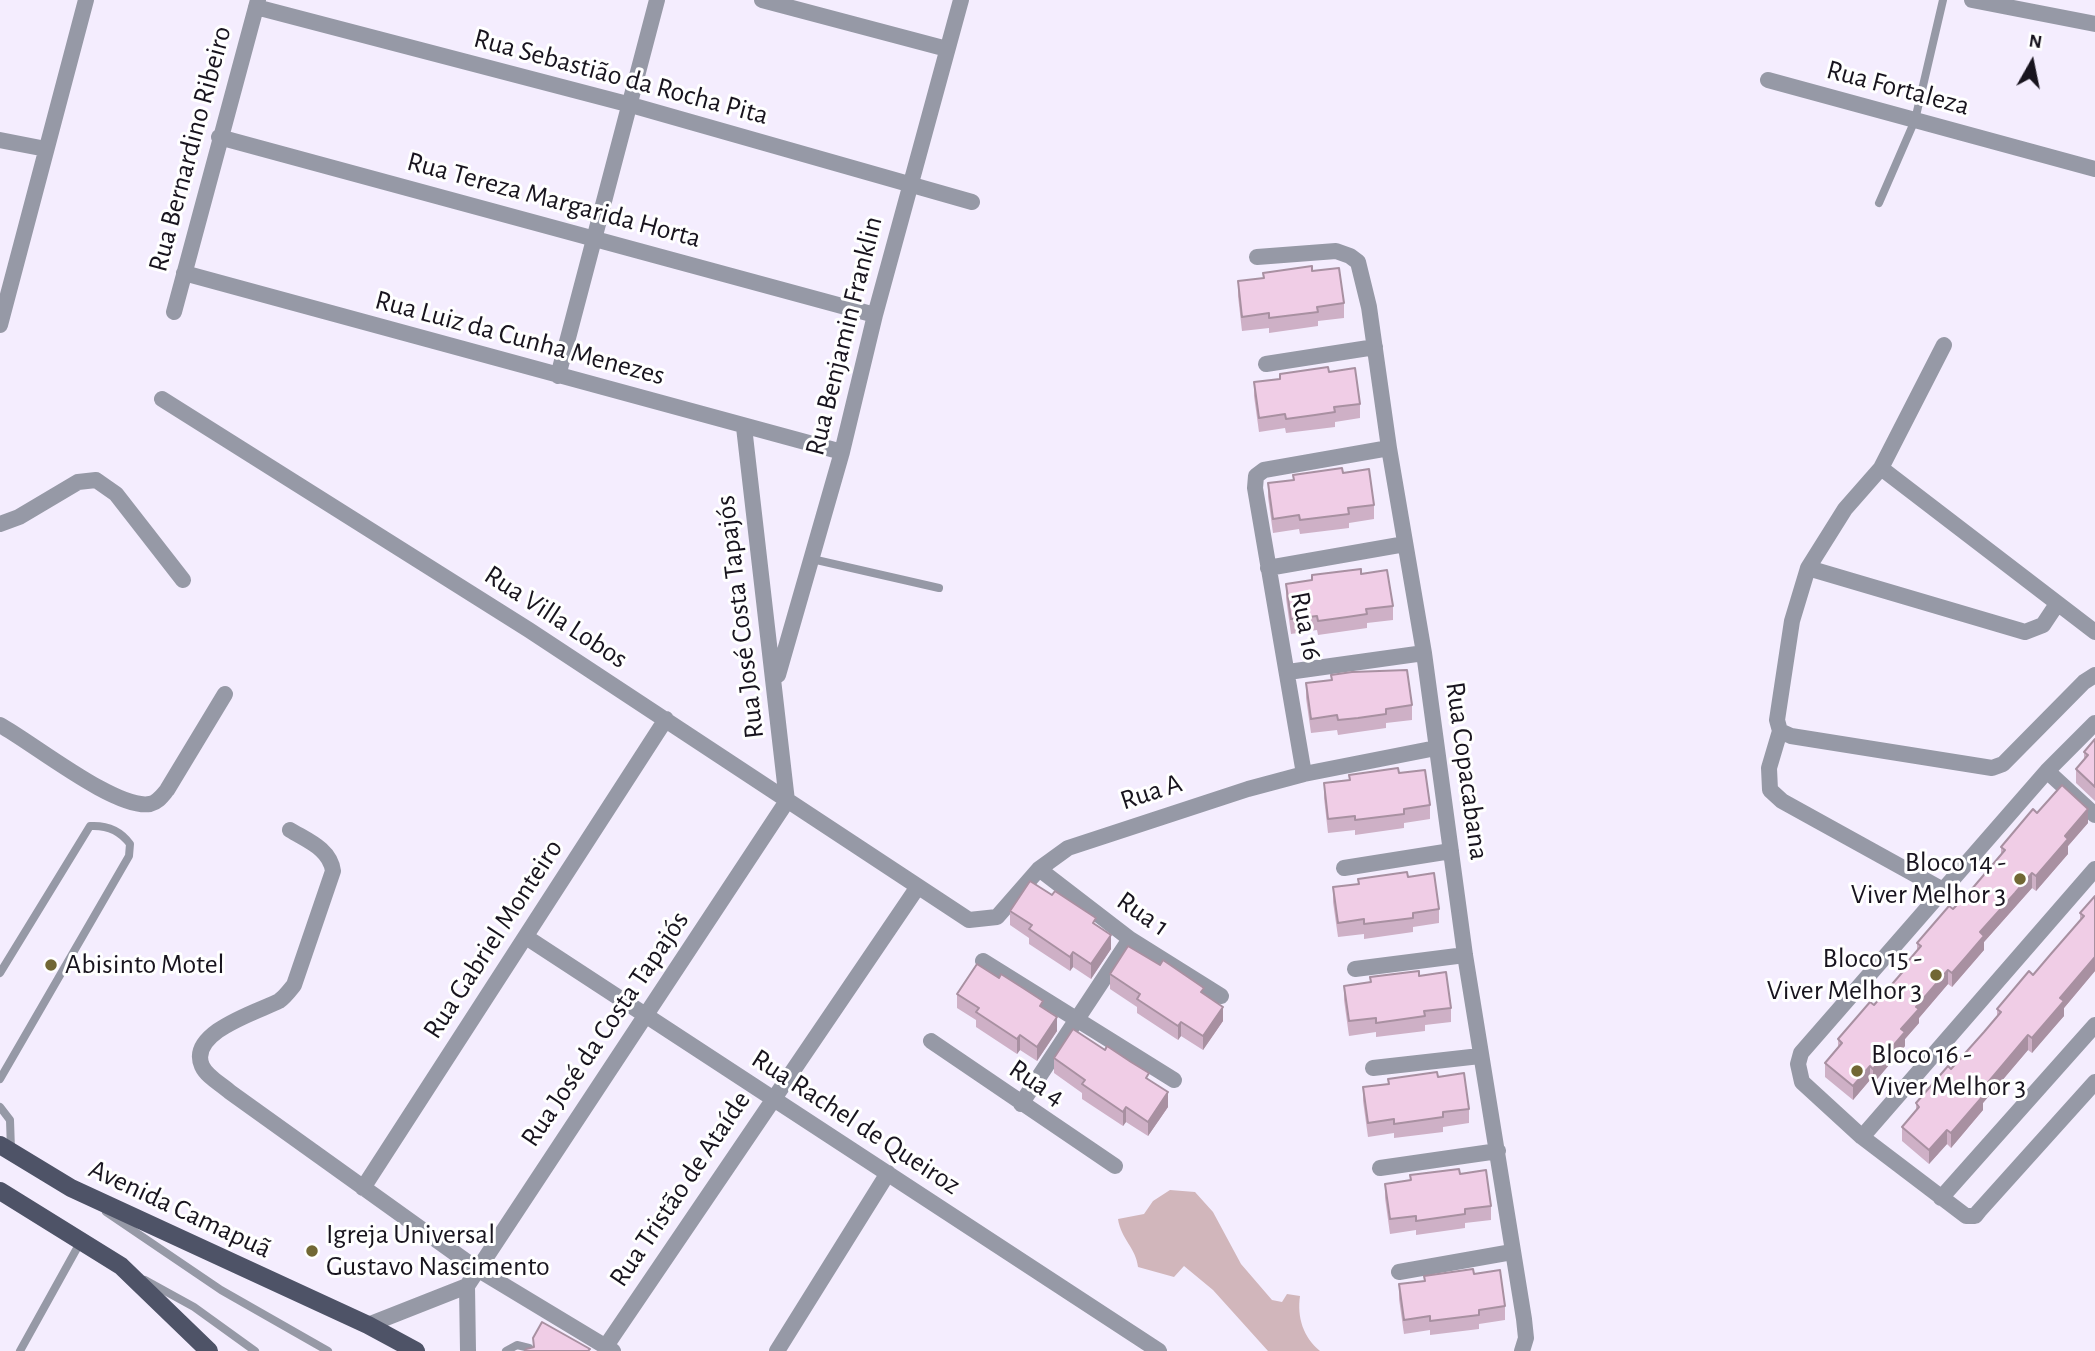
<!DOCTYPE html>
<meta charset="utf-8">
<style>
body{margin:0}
#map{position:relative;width:2095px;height:1351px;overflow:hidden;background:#f4edfe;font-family:"Alegreya Sans",sans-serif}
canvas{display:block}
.north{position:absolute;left:1997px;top:28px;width:70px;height:70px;-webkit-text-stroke:5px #fff;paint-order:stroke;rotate:9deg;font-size:19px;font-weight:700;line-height:28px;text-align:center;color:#18141e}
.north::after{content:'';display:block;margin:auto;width:24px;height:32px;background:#18141e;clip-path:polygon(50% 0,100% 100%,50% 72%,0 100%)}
</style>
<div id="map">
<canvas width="2095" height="1351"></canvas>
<div class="north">N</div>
</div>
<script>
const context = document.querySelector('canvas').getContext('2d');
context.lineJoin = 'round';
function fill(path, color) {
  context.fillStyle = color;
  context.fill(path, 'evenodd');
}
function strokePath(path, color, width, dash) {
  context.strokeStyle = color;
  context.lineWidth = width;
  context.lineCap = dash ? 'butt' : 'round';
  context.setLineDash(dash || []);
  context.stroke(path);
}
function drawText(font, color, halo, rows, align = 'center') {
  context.font = font + ' "Alegreya Sans",sans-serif';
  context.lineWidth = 6;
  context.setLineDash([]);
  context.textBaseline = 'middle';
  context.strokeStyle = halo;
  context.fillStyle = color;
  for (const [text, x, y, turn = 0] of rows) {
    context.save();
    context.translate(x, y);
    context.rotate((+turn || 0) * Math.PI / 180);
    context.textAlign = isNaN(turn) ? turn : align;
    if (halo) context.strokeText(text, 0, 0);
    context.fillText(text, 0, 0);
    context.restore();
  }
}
fill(new Path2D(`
 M1170,1190L1195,1192L1213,1212L1241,1264L1272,1300L1282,1302L1287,1294L1300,1296C1297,1317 1303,1337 1320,1351H1268L1213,1290L1184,1266L1174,1277L1138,1267C1136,1248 1121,1239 1118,1219L1144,1214L1153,1201Z`), '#d1b6bb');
strokePath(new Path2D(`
 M1879,203L1915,120L1943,0
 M812,559L939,588
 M0,973L90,826C107,825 120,830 130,844L129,856L0,1079
 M0,1107L10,1120L11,1150
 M106,1212L221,1290L328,1351
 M145,1280L194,1307L255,1351
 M20,1351L81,1241
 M506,1351L517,1345L529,1348`), '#9699a6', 8);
strokePath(new Path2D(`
 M762,0L947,49
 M1972,0L2095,24
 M256,7L631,105L972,202
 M1768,80L2095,169
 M219,137L875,315
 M0,140L46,149
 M1257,257L1336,251L1350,256L1358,262L1369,307L1389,448L1424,653L1465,955L1524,1319L1526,1338L1522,1351
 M184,273L842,452
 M174,312L258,0
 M0,325L86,0
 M1944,345L1881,468L2095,632
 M1266,364L1375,347
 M558,376L657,0
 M162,399L529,630L969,920L997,917L1039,869L1068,848L1248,789L1304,774L1436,748
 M0,524L19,517L78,482L96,480L116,494L183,580
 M1268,568L1405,544
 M1808,568L1845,509L1881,468
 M2057,604L2043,625L2025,632L1808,568L1792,621L1777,720L1780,731L1791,736L1992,768L2003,764L2084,682L2095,675
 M1288,672L1424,653
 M778,675L842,452L875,315L961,0
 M2095,723L2047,771L1801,1053L1798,1064L1802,1082L1862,1137L1966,1216H1975L1979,1211L2095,1082
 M0,725C33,743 116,810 150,804C158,802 162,796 167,790L225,694
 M1780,731L1769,768L1770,790L1782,801L1943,890
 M2047,771L2095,815
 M1304,774L1255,488L1256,476L1264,470L1389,448
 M290,830C308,841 330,849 333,871L294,985C290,990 285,997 279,1001C260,1011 187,1032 202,1066C207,1077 221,1084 230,1092L477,1269L613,1351
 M1344,868L1451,851
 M1039,869L1130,939L1221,996
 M526,937L1159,1351
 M983,961L1174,1080
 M1355,969L1465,955
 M931,1041L1115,1166
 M1373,1068L1480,1056
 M1021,1104L1130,939
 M1862,1137L2095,869
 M1380,1168L1498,1151
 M363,1188L666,719
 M1941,1198L2095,1025
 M1399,1272L1512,1252
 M467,1286L787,801L744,427
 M467,1286L468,1351
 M368,1325L467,1286
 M606,1346L917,888
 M777,1351L888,1173`), '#9699a6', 16);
strokePath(new Path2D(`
 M0,1145L71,1188L368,1325L416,1351
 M0,1191L121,1266L209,1351`), '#4e5367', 18);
fill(new Path2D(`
 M1312,271L1344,303V318L1318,321V326L1269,333V328L1242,331L1238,296V281L1263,278V273Z
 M1329,372L1360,404V418L1335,422V427L1286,433L1285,428L1259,432L1254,396V382L1280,379V374Z
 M1343,473L1374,505V519L1349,523V528L1300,534L1299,529L1273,533L1268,497V483L1293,480V475Z
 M1361,574L1393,606V620L1367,623V628L1318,635L1317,630L1291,634L1286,598V584L1312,580V575Z
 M1331,675L1412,705V720L1386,723V728L1358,732L1338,735L1337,730L1311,733L1306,698V683L1331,680Z
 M2095,739V801L2076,783V769L2084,759V752Z
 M1399,773L1430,805V819L1404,823V828L1355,835V830L1328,833L1324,798V783L1349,780V775Z
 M2037,813L2088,823L2068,846V854L2036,891L2032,888L1984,942V950L1952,987L1948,984L1919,1018V1023L1905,1039V1046L1873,1084L1870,1080L1853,1100L1825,1077V1063L1838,1047V1039L1874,1005L1904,971V966L1917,951V943L1953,909L1971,890L2001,854V847Z
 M1408,877L1439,909V923L1413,927V932L1364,939V934L1338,937L1333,902V887L1358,884V879Z
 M2095,896V971L2064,1008V1016L2045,1037L2032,1053L2028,1050L1983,1103V1110L1951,1148L1947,1144L1929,1164L1902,1141V1127L1916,1111V1103L1951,1069L1997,1017V1009L2033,975L2080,921V913Z
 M1010,911L1096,925L1111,949L1091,979L1073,967L1070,971L1029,944V938L1010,925Z
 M1110,974L1204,994L1223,1021L1203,1050L1181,1036L1178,1040L1137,1013V1007L1110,989Z
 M1419,976L1451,1008V1022L1425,1025V1031L1376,1037V1032L1349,1036L1344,1000V986L1370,983V977Z
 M957,994L1043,1007L1057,1031L1037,1061L1020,1050L1017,1054L976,1027V1020L957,1008Z
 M1054,1058L1149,1079L1168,1107L1148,1136L1126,1122L1123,1126L1082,1099V1093L1054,1073Z
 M1438,1077L1469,1109V1123L1443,1127V1132L1394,1138V1133L1368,1137L1363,1101V1087L1388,1084V1079Z
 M1460,1174L1491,1206V1220L1465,1223V1228L1416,1235V1230L1390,1234L1385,1198V1184L1410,1180V1175Z
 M1474,1274L1505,1306V1320L1479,1324V1329L1430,1335V1330L1404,1334L1399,1299V1284L1424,1281V1276Z`), '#ceb0c6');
fill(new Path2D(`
 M2088,809V823L2068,846V854L2036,891V876L2065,836Z
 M2032,873V888L1984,942V950L1952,987V973L1980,932Z
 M1111,935V949L1091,979V964Z
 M1073,952V967L1070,971V957Z
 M2095,957V971L2064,1008V1016L2032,1053V1038L2060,998Z
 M1948,970V984L1919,1018V1023L1905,1039V1046L1873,1084V1069L1916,1007Z
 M1223,1007V1021L1203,1050V1036Z
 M1057,1017V1031L1037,1061V1047Z
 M1181,1022V1036L1178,1040V1026Z
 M1020,1035V1050L1017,1054V1039Z
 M2028,1035V1050L1983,1103V1110L1951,1148V1133L1979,1093Z
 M1870,1066V1080L1853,1100V1086Z
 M1168,1092V1107L1148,1136V1122Z
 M1126,1107V1122L1123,1126V1112Z
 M1947,1130V1144L1929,1164V1150Z`), '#a890a1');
const building = new Path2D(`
 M1312,266V271L1339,268L1344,303L1317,307L1318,312L1269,318V313L1242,317L1238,281L1264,278L1263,273Z
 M1328,367L1329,372L1355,368L1360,404L1334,407L1335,412L1315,415L1286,419L1285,414L1259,418L1254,382L1280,379V374Z
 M1342,468L1343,473L1369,469L1374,505L1348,508L1349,514L1300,520L1299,515L1273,519L1268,483L1294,480L1293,475Z
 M1361,569V574L1387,570L1393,606L1366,609L1367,614L1347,617L1318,621L1317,616L1291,619L1286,584L1312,580V575Z
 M1407,670L1412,705L1386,709V714L1358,718L1338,720L1337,715L1311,719L1306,683L1332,680L1331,675L1352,672Z
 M2095,739V787L2076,769L2088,755L2084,752Z
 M1398,768L1399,773L1425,770L1430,805L1404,809V814L1355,820V816L1328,819L1324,783L1350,780L1349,775Z
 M2062,785L2088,809L2065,836L2068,839L2036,876L2032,873L2015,893L1980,932L1984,936L1966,957L1952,973L1948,970L1916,1007L1919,1009L1901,1029L1905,1032L1873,1069L1870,1066L1853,1086L1825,1063L1842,1043L1838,1039L1870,1002L1874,1005L1906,968L1904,966L1921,946L1917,943L1949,906L1953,909L1971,890L2005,850L2001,847L2033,809L2037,813Z
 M1407,872L1408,877L1434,873L1439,909L1413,913V918L1364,924V919L1338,923L1333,887L1359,884L1358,879Z
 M1030,881L1052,895L1055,891L1096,918L1093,923L1111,935L1091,964L1073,952L1070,957L1029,929L1032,925L1010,911Z
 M2095,896V957L2060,998L2064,1001L2045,1023L2032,1038L2028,1035L1979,1093L1983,1096L1951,1133L1947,1130L1929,1150L1902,1127L1919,1107L1916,1103L1948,1066L1951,1069L1984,1032L2001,1012L1997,1009L2029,971L2033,975L2050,955L2084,916L2080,913Z
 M1128,946L1160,965L1163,960L1204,988L1201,992L1223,1007L1203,1036L1181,1022L1178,1026L1137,999L1140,994L1110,974Z
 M977,964L999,978L1001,974L1023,988L1043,1001L1040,1006L1057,1017L1037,1047L1020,1035L1017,1039L976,1012L979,1008L957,994Z
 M1419,971V976L1446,972L1451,1008L1424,1011L1425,1016L1376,1023V1018L1349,1021L1344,986L1371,982L1370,977Z
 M1073,1029L1105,1050L1107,1046L1131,1062L1149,1073L1146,1078L1168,1092L1148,1122L1126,1107L1123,1112L1082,1084L1085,1080L1054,1058Z
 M1437,1072L1438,1077L1464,1073L1469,1109L1443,1112V1117L1394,1124V1119L1368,1123L1363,1087L1389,1084L1388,1079Z
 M1459,1169L1460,1174L1486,1170L1491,1206L1465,1209V1214L1416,1221V1216L1390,1219L1385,1184L1411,1180L1410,1175Z
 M1473,1269L1474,1274L1500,1270L1505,1306L1479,1310V1315L1430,1321V1316L1404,1320L1399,1284L1425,1281L1424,1276Z
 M542,1322L590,1349L588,1351H525L526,1349L534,1347L533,1338Z`);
fill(building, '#f0cde6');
strokePath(building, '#a890a1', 2);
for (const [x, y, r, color] of [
 [2020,879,7,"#716734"],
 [51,965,7,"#716734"],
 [1936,975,7,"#716734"],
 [1857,1071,7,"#716734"],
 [312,1251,7,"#716734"]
]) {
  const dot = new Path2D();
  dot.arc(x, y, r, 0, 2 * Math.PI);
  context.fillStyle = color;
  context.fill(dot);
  strokePath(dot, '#fff', 2.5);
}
drawText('28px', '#18141e', '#fff', [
 ["Rua Sebastião da Rocha Pita",621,77,15],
 ["Rua Fortaleza",1898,88,15],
 ["Rua Bernardino Ribeiro",190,149,-75],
 ["Rua Tereza Margarida Horta",554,200,15],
 ["Rua Benjamin Franklin",844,336,-76],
 ["Rua Luiz da Cunha Menezes",520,338,15],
 ["Rua Villa Lobos",556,617,33],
 ["Rua José Costa Tapajós",740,617,-97],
 ["Rua 16",1306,626,79],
 ["Rua Copacabana",1467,771,82],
 ["Rua A",1151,792,-18],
 ["Rua 1",1143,914,35],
 ["Rua Gabriel Monteiro",493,939,-57],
 ["Rua José da Costa Tapajós",605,1029,-56],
 ["Rua 4",1037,1083,34],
 ["Rua Rachel de Queiroz",856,1122,33],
 ["Rua Tristão de Ataíde",680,1189,-56],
 ["Avenida Camapuã",180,1209,25]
]);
drawText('28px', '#18141e', '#fff', [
 ["Bloco 14 -",2006,863,"right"],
 ["Viver Melhor 3",2006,895,"right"],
 ["Bloco 15 -",1922,959,"right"],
 ["Viver Melhor 3",1922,991,"right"],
 ["Abisinto Motel",65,965],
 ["Bloco 16 -",1871,1055],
 ["Viver Melhor 3",1871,1087],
 ["Igreja Universal",326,1235],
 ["Gustavo Nascimento",326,1267]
], 'left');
</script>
